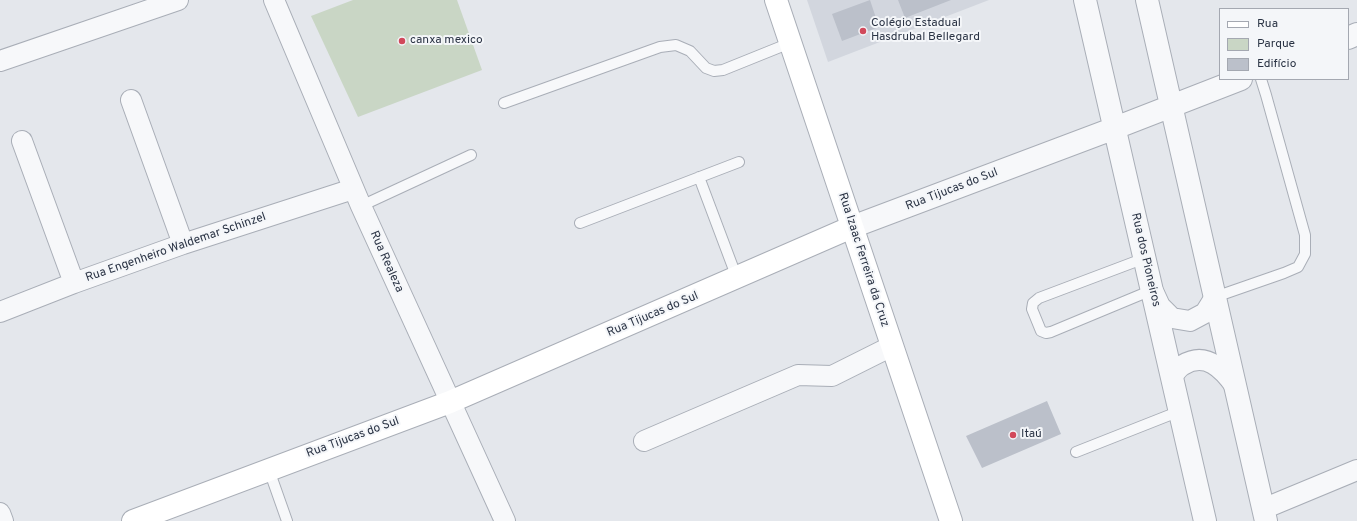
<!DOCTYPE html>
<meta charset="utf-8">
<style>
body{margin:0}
#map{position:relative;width:1357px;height:521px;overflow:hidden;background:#e4e7ec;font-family:Overpass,sans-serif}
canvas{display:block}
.legend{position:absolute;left:1219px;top:8px;width:130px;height:72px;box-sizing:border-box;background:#f4f6f9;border:1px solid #a4a8b1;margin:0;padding:5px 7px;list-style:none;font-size:12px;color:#2b3445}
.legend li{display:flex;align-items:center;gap:8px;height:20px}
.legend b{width:20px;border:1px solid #a4a8b1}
</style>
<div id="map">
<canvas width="1357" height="521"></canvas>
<ul class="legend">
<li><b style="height:5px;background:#fff"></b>Rua</li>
<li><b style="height:11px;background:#c9d6c5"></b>Parque</li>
<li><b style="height:11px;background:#bbc0ca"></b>Edifício</li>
</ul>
</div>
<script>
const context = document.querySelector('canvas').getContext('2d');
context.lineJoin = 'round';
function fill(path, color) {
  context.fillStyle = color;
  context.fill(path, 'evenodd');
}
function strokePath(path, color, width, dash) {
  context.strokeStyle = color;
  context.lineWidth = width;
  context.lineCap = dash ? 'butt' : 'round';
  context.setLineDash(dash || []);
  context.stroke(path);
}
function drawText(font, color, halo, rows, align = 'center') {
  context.font = font + ' Overpass,sans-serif';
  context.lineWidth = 4;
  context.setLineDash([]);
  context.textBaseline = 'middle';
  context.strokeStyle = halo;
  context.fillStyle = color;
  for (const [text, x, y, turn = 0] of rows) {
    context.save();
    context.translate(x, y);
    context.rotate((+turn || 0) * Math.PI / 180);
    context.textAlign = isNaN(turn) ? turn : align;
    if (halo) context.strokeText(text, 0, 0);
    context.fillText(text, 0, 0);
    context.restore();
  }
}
fill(new Path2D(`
 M807,0H989L828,62Z`), '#d2d6de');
fill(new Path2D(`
 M353,0H457L482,70L358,117L311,16Z`), '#c9d6c5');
fill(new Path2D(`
 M870,0L879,27L842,41L832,14Z
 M898,0H951L905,18Z
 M1047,401L1061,434L982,468L966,436Z`), '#bbc0ca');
const service = new Path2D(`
 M504,103L660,47L676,45L690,51L706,68L714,71L723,70L790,43
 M699,177L737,278
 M361,206L471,155
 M580,223L739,162
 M1145,258L1039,298L1033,303L1032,309L1041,331L1046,333L1051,332L1152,290
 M1215,297L1284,273L1298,267L1305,254V235L1266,95L1261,79
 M1076,452L1180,411
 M269,470L287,521`);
const minor = new Path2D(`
 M274,0L361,206L505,521
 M0,61L178,0
 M131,100L183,244
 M22,141L74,283
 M1154,293L1160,306L1172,318L1190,321L1205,313L1215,297
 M0,312L74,283L183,244L353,189
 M1172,376C1175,373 1179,367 1183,365C1206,351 1223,369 1235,386
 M644,441L798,375L832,376L892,346
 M1263,509L1357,470
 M0,513L3,521`);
const tertiary = new Path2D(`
 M1085,0L1205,521
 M1147,0L1266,521
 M1348,38L1357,34
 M852,227L1115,128L1241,79`);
const secondary = new Path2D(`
 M776,0L951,521
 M133,521L450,402L852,227`);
strokePath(service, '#a9aeb7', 12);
strokePath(minor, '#a9aeb7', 22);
strokePath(tertiary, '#a9aeb7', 24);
strokePath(secondary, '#a9aeb7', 24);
strokePath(service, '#f7f8fa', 10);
strokePath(minor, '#f7f8fa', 20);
strokePath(tertiary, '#f7f8fa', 22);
strokePath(secondary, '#fff', 22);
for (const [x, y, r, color] of [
 [863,31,4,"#d1495b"],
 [402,41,4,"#d1495b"],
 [1013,435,4,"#d1495b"]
]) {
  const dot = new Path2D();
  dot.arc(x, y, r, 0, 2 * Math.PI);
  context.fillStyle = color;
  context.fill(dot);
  strokePath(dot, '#f4f6f9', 1.5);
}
drawText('12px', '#2b3445', '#f4f6f9', [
 ["Colégio Estadual",871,24],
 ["Hasdrubal Bellegard",871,38],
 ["canxa mexico",410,41],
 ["Itaú",1021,435]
], 'left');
drawText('12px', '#2b3445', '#f4f6f9', [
 ["Rua Tijucas do Sul",952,190,-21],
 ["Rua Engenheiro Waldemar Schinzel",176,248,-19],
 ["Rua Izaac Ferreira da Cruz",863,260,72],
 ["Rua dos Pioneiros",1145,260,77],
 ["Rua Realeza",386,262,66],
 ["Rua Tijucas do Sul",653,315,-23],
 ["Rua Tijucas do Sul",353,438,-20]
]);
</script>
